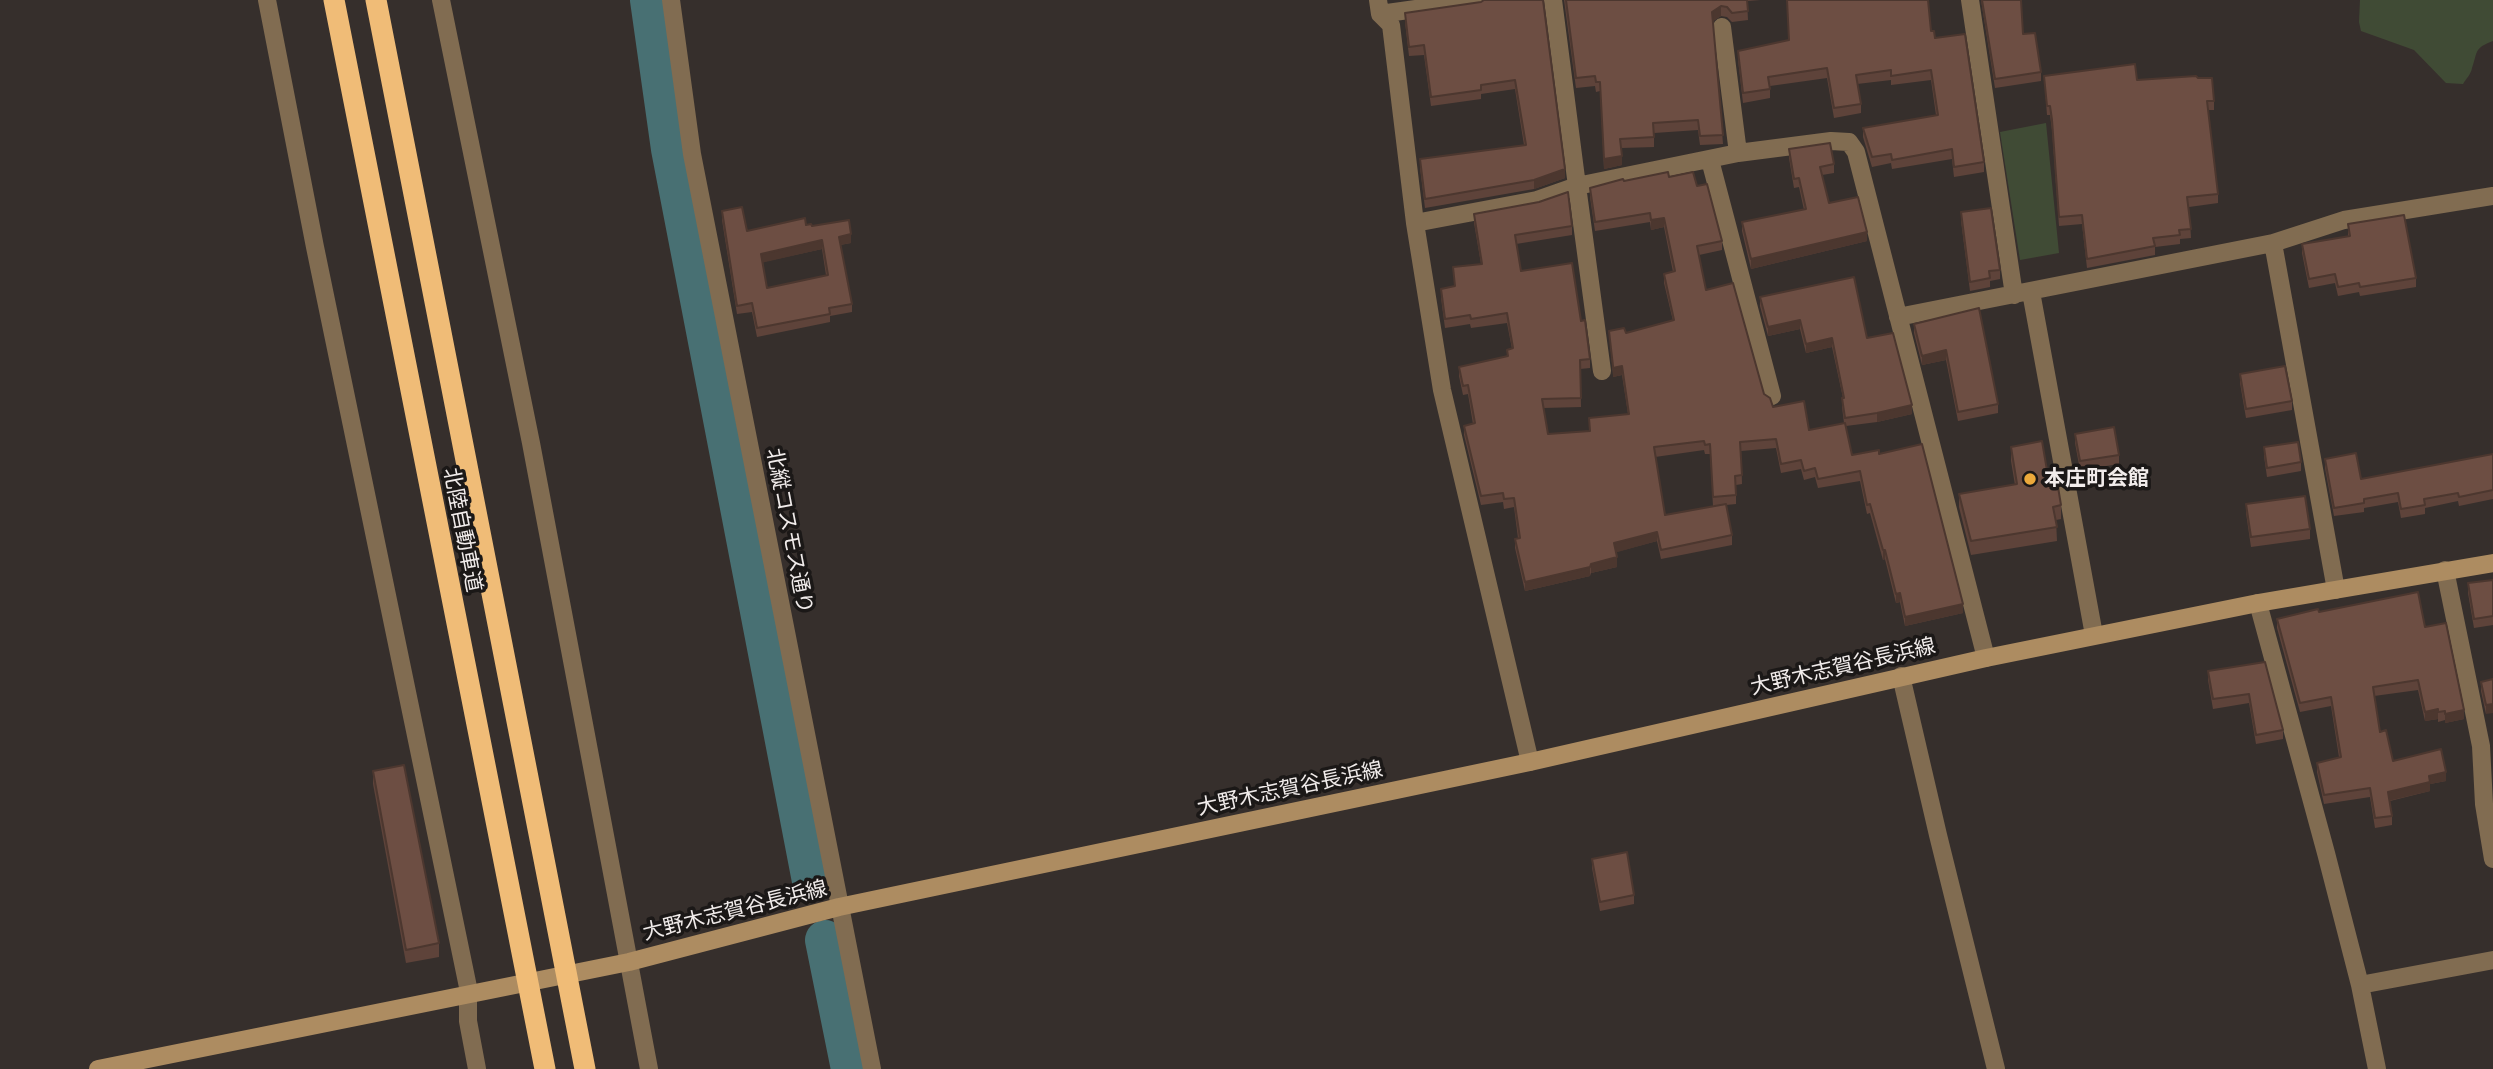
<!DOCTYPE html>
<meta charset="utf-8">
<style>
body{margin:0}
canvas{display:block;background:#362f2c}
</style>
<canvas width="2493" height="1069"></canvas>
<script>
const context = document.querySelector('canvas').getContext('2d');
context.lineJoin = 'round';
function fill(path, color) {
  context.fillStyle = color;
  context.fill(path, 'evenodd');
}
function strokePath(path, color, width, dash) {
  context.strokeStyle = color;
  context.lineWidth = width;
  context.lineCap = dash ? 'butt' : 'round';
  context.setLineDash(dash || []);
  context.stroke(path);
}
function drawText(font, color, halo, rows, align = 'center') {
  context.font = font + ' Montserrat,"Noto Sans JP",sans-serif';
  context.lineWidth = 7;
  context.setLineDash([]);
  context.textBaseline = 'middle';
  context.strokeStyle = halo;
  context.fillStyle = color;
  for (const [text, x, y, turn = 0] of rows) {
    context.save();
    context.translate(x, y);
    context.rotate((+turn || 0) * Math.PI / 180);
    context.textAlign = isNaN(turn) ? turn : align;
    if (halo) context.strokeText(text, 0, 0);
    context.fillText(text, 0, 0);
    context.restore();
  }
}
fill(new Path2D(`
 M2360,0H2493V41C2474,48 2478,51 2472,68C2471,74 2466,79 2463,84L2446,83L2414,50L2361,31L2359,22Z
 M2046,123L2059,253L2020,260L2000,132Z`), '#404b35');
strokePath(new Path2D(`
 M650,0L671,149L812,881
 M825,940L851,1069`), '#487073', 40);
strokePath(new Path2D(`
 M267,0L315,247L468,987V1021L477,1069
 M441,0L531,443L649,1069
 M671,0L692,154L872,1069
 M1378,0L1380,14L1391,25L1415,223L1442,390L1530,762
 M1553,0L1577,186L1738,153L1831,141L1849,142L1856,152L1986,658
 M1970,0L2014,295
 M1380,14L1479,0
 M1722,27L1738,153
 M1710,160L1772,396
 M1415,223L1537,200L1577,186L1602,371
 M2273,243L2336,590
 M2031,292L2094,635
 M1898,317L2273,243L2344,220L2493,196
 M2445,570L2481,746L2484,804L2493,859
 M2258,603L2326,853L2360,985L2377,1069
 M1901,676L1938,835L1996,1069
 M2360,985L2493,960`), '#816c51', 18);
strokePath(new Path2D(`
 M98,1069L629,962L839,907L1530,762L1986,658L2258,603L2493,563`), '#ad8c61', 18);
strokePath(new Path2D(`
 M334,0L545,1069
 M376,0L585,1069`), '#f0bc77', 21);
fill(new Path2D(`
 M1564,0H1760L1747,1L1748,20L1732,22L1727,17L1721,16L1713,21L1723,144L1700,145L1698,130L1654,133V147L1621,148L1622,165L1604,169L1600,91L1596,92L1595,86L1576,88Z
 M1981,0H2021L2023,34L2041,72V81L1995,88Z
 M1481,2L1565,178L1534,189L1425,208L1420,168V159L1524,145L1515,89L1481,94V99L1431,106L1424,55L1409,56L1405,22V13Z
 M1931,31L1935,38L1984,162V172L1954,177L1952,159L1892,169L1891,163L1872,167L1863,137V128L1936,115L1931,80L1891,85V80L1857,84L1861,104V113L1834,118L1827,78L1770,86V98L1743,103L1738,60V51L1788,40Z
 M2044,76L2137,80L2214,101V110H2208L2218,194V203L2189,207L2191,238L2180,239V244L2155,247V255L2087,268L2082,224L2059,226L2052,130L2050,115H2047Z
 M1789,149L1834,164V173L1822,175L1829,203L1867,241L1751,269L1742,231V222L1804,210L1799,187L1794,188L1789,158Z
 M1669,177L1697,186L1722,241V250L1699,255L1706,290L1764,394L1773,407L1809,430L1844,423L1842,407L1843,398L1832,347L1806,353L1800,329L1768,336L1760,306V297L1867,338L1912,414L1877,422L1846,426L1852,455L1879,454L1963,613L1905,626L1900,602L1896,603L1885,559L1883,560L1870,513L1867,514L1860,481L1818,488L1815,477L1804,480L1801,469L1781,473L1776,448L1741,451L1742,484L1736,485V504L1726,505L1732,535V545L1661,559L1657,541L1616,552L1617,567L1591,573L1590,576L1525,591L1515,548V539L1518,538L1514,507L1504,509L1503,502L1481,505L1464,435V426L1473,424L1468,394L1463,395L1459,376V367L1507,356V350L1512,349L1507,323L1471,328L1470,324L1445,328L1441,298V289L1455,287L1453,267L1481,264L1474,223V214L1572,226V235L1516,244L1521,271L1581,321L1590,359V368L1580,369L1581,407L1543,408L1548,434L1589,431V418L1628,414L1622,375L1613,377V375L1609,331L1626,333L1673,321L1664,283V274L1673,272L1664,227L1651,230L1650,222L1595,231L1590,197V188L1624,181ZM1704,450L1705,454H1710L1713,506L1722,505L1665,515L1655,457Z
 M722,211L747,231L812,226L851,243L840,245L852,304V312L830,316V322L757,337L752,312L737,314L722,220ZM822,249L826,275L767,288L763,262Z
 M1961,212L2000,270V279L1990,281V287L1970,291L1961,221Z
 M2348,224L2416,278V287L2360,296L2359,292L2338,296L2335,283L2309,288L2302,253V244L2348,236Z
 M1979,308L1998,404V413L1958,421L1946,360L1922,365L1914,333V324Z
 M2240,374L2292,401V410L2246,418L2240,383Z
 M2075,434L2119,455V464L2080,470L2075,443Z
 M2011,447L2050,488L2061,505V519L2056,520L2057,541L1971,555L1959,507V494L2015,485L2011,461Z
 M2264,447L2301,462V471L2267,477L2264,456Z
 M2493,454V499L2459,506L2458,501L2425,508V514L2401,518L2398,502L2364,508V512L2334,516L2325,468V459L2361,479Z
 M2246,504L2310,529V539L2251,547L2246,513Z
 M2493,580V625L2474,628L2468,593V583Z
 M2319,612L2425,627L2464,719L2445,723V720L2438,722V719L2425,721L2418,690L2374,696L2380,732L2393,761L2446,781L2430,784V791L2390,801L2392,816V825L2375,828L2370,797L2324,804L2317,772V763L2339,757L2331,706L2300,712L2277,628V619Z
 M2265,662L2283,730V739L2256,744L2249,703L2213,709L2208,680V671Z
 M2493,679L2486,714L2481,691V682Z
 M373,771L439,943V957L406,963L373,784Z
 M1592,859L1634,895V904L1600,911L1592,868Z`), '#5e433a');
fill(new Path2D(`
 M1721,6V16L1712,22V12Z
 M1622,156V165L1604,169V159Z
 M1565,169V178L1534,189V180Z
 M1664,218V227L1651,230V220Z
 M1867,232V241L1751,269V259Z
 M851,234V243L839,245V237Z
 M822,240V249L761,263V254Z
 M1800,320V329L1768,336V327Z
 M1832,338V347L1806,353V344Z
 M1946,350V360L1922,365V356Z
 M1622,366V375L1613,377V368Z
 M1912,405V414L1877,422V413Z
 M1657,532V541L1614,553V543Z
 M1883,550H1885V559L1883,560Z
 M1617,557V567L1591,573V564Z
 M1590,567V576L1525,591V582Z
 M1900,593V602L1896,603V594Z
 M1963,604V613L1905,626V617Z
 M2493,704V713L2486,714V705Z
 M2438,709V719L2425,721V712Z
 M2464,710V719L2445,723V714Z
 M2446,772V781L2430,784V791L2388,801V792L2429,776Z`), '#4c372f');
const building = new Path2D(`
 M1484,0H1543L1565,169L1534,180L1425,199L1420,159L1526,145L1515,80L1481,85V90L1431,97L1424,45L1409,47L1405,13L1481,2Z
 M1566,0H1747L1748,11L1732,13L1727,7L1721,6L1712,12L1723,135L1700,136L1698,120L1653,123L1654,137L1620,139L1622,156L1604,159L1600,82H1596L1595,76L1576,78Z
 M1787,0H1928L1931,31H1934L1935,38L1965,34L1984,162L1954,167L1952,149L1892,160L1891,154L1872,157L1863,128L1938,115L1931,70L1891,76V70L1856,75L1861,104L1834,108L1827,68L1768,77L1770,89L1743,93L1738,51L1789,40Z
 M1982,0H2021L2023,34L2035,33L2041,72L1995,79Z
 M2135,64L2137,80L2196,76L2198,78H2212L2214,101H2207L2218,194L2187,197L2191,229L2179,230L2180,235L2153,238L2155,246L2087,259L2082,215L2059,217L2052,120L2050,106H2047L2044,76Z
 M1830,143L1834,164L1820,167L1829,203L1858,197L1867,232L1751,259L1742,222L1806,209L1799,178L1794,179L1789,149Z
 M1668,172L1669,177L1693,172L1697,186L1707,184L1722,241L1697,246L1706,290L1733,283L1764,394L1770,398L1773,407L1804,401L1809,430L1845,423L1852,455L1879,450V454L1922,444L1963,604L1905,617L1900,593L1896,594L1885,550H1883L1870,504L1867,505L1860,471L1818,479L1815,468L1804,471L1801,460L1781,464L1776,439L1740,442L1742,475L1735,476L1736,495L1713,497L1710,444L1705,445L1704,441L1654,447L1665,515L1726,504L1732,535L1661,550L1657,532L1614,543L1617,557L1591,564L1590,567L1525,582L1515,539L1520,538L1514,498L1504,499L1503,493L1481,496L1464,426L1475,423L1468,385L1463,386L1459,367L1508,356L1507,350L1513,348L1507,313L1471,319L1470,315L1445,319L1441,289L1455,286L1453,267L1482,264L1474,214L1539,202L1568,192L1572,226L1515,235L1521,271L1572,263L1581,321L1585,320L1590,359L1580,360L1581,398L1542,399L1548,434L1590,431L1589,418L1629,414L1622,366L1613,368V366L1609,331L1624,328L1626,333L1674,320L1664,274L1675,271L1664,218L1651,220L1650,213L1595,222L1590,188L1623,179L1624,181Z
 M742,207L747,231L805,218L806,225L811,224L812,226L849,220L851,234L839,237L852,304L829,308L830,314L757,328L752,303L737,306L722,211ZM822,240L828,275L767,288L761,254Z
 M1991,208L2000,270L1989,271L1990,278L1970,282L1961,212Z
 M2404,215L2416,278L2360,287L2359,283L2338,287L2335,274L2309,279L2302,244L2350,236L2348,224Z
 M1854,277L1867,338L1893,333L1912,405L1877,413L1845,418L1842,398H1844L1832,338L1806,344L1800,320L1768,327L1760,297Z
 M1979,308L1998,404L1958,412L1946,350L1922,356L1914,324Z
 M2285,366L2292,401L2246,409L2240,374Z
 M2114,427L2119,455L2080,461L2075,434Z
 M2042,441L2050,488L2058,487L2061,505L2053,507L2057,527L1971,541L1959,494L2017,484L2011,447Z
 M2298,442L2301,462L2267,468L2264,447Z
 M2356,453L2361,479L2493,454V490L2459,497L2458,493L2424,499L2425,505L2401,509L2398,493L2364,499V503L2334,508L2325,459Z
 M2305,496L2310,529L2251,537L2246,504Z
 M2493,580V616L2474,619L2468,583Z
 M2418,592L2425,627L2446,623L2464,710L2445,714V711L2438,712V709L2425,712L2418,680L2373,687L2380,732L2386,730L2393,761L2441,749L2446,772L2429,776L2430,782L2388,792L2392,816L2375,818L2370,788L2324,795L2317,763L2341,757L2331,697L2300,703L2277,619L2318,609L2319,612Z
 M2265,662L2283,730L2256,735L2249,694L2213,699L2208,671Z
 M2493,679V704L2486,705L2481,682Z
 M404,765L439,943L406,950L373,771Z
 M1627,852L1634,895L1600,902L1592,859Z`);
fill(building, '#6d4e43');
strokePath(building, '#4c372f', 2);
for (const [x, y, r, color] of [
 [2030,479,7,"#eca93b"]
]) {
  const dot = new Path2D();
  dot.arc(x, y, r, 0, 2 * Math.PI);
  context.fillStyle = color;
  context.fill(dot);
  strokePath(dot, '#1b1817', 2.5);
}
drawText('bold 21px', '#f1eceb', '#1b1817', [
 ["本庄町会館",2044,479]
], 'left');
drawText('21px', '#f1eceb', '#1b1817', [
 ["北陸自動車道",462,530,79],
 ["北縦コスモス通り",789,531,79],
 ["大野木志賀谷長浜線",1843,667,-13],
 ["大野木志賀谷長浜線",1290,789,-12],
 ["大野木志賀谷長浜線",735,911,-14]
]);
</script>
